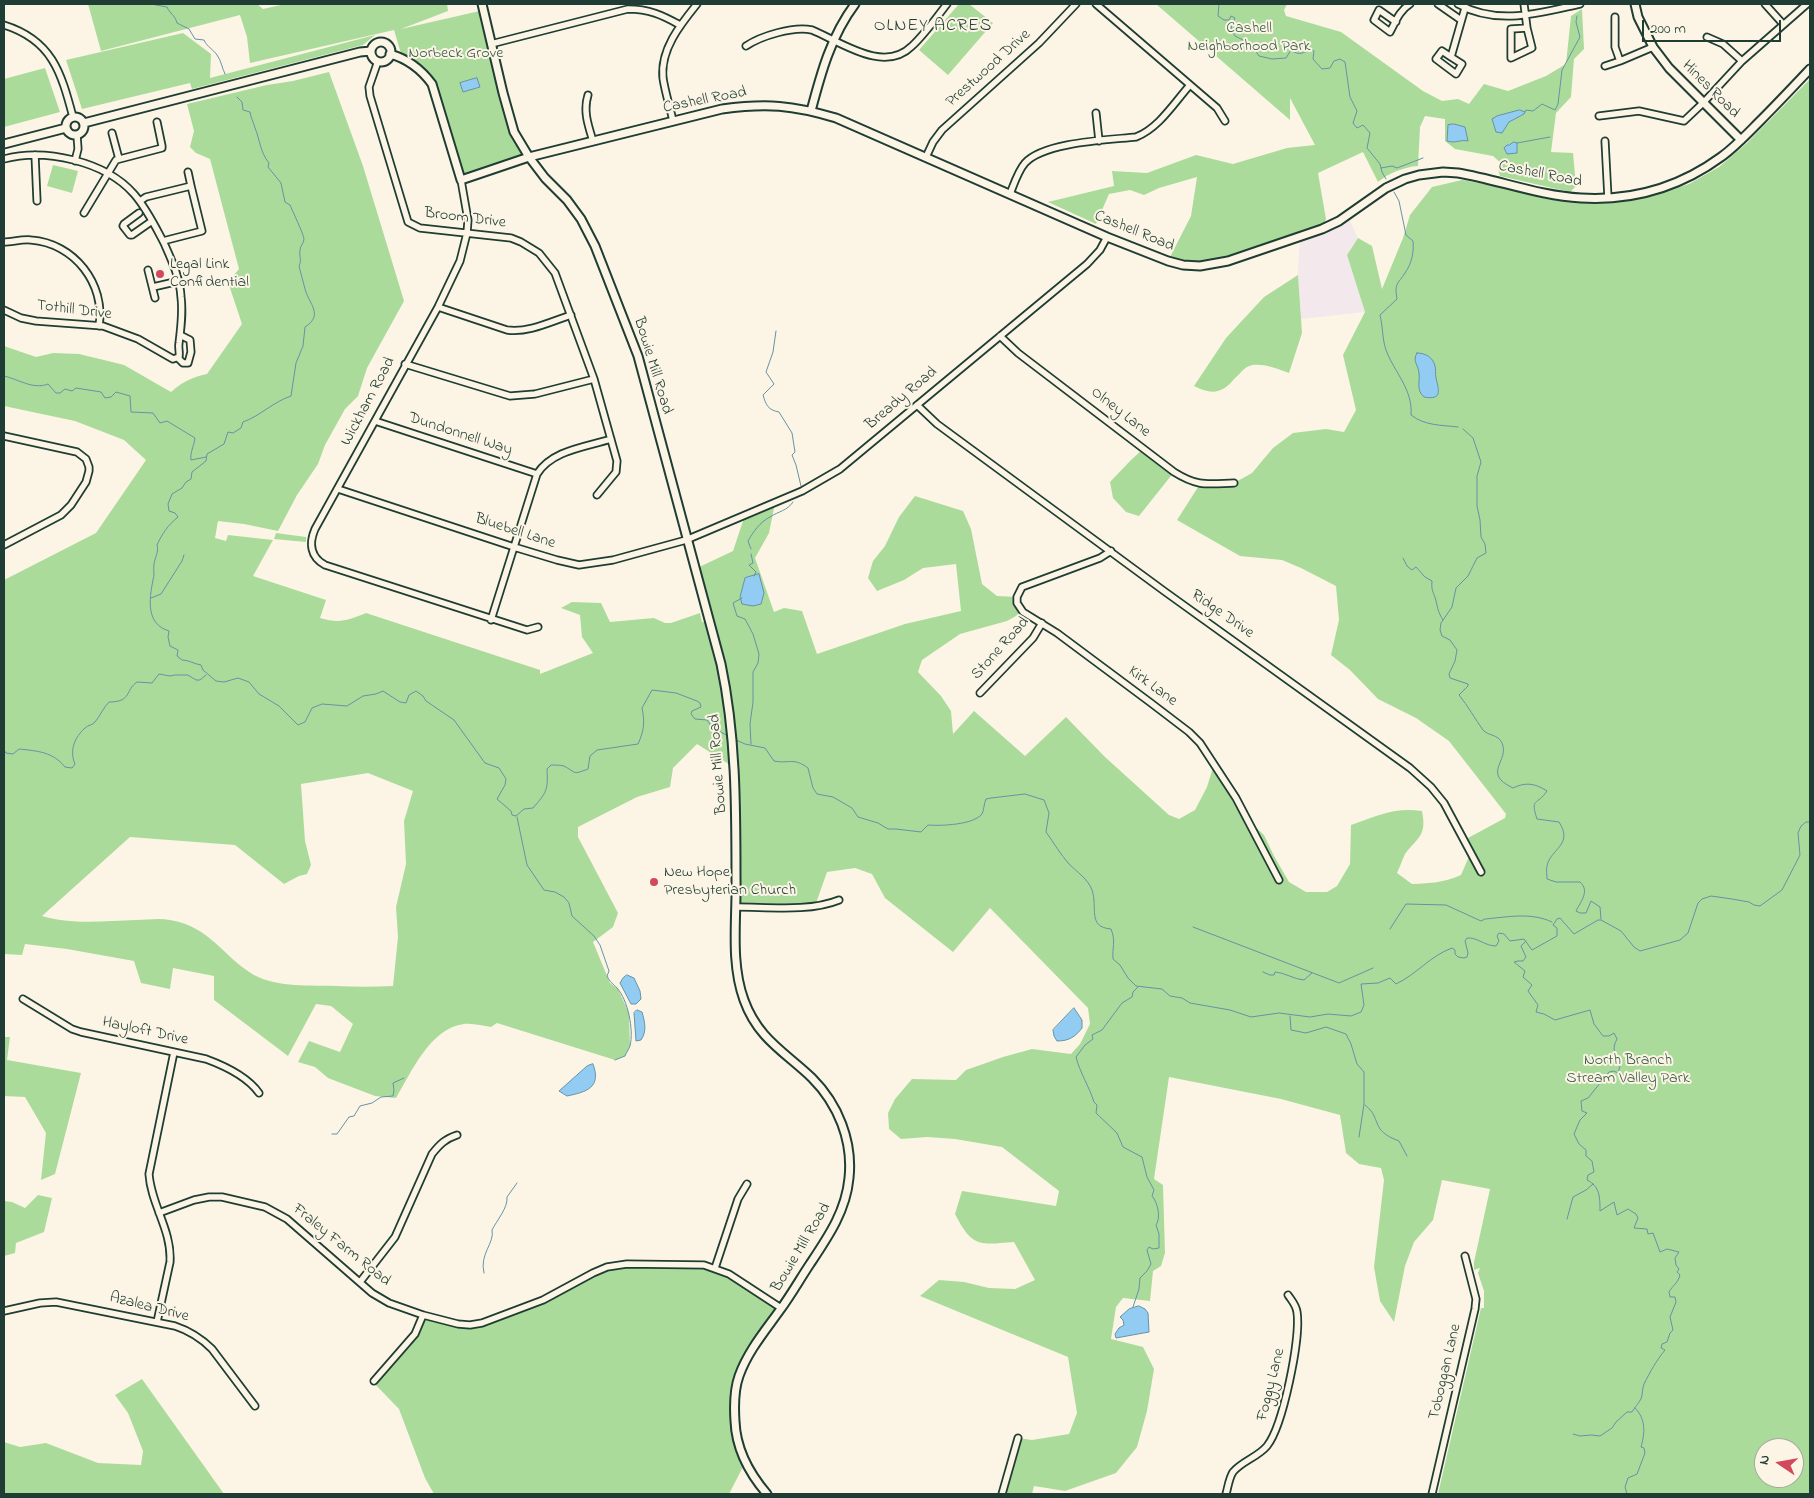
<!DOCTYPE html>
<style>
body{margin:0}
#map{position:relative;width:1814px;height:1498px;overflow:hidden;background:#fcf5e5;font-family:"Indie Flower",sans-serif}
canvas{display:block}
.frame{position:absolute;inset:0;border:5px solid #1f3d34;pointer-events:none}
.north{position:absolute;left:1754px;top:1438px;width:50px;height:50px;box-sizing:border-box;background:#fcf5e5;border:1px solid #a4ab9e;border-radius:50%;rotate:282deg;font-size:14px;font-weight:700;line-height:20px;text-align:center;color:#1f3d34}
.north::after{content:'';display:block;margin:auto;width:18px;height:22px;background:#d1495b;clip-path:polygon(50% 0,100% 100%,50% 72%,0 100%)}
.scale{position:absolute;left:1642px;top:20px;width:139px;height:22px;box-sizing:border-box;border:2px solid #1f3d34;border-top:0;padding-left:6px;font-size:15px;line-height:18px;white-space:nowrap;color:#1f3d34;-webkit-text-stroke:4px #fcf5e5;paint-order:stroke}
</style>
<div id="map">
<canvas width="1814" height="1498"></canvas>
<div class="frame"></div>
<div class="north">N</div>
<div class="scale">200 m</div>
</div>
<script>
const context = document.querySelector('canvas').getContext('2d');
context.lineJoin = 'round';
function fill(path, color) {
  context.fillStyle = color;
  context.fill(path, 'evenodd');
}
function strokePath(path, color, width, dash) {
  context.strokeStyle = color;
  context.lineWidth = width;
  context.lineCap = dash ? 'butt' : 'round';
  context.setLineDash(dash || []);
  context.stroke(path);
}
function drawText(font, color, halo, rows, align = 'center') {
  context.font = font + ' "Indie Flower",sans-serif';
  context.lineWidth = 4;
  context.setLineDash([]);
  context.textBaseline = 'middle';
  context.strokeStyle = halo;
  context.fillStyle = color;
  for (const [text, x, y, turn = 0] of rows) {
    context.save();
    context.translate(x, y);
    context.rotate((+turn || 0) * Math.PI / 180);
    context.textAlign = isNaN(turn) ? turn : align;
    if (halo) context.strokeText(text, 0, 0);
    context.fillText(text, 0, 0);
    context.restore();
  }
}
fill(new Path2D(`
 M1347,215L1358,238L1347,255L1365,312L1301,319L1298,275L1300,236Z`), '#f3e8eb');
fill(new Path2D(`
 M88,4H257L263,9L285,4H447L448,11L401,29L484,10L510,119L529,157L461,180L432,84L402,57L394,30L250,63L247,37L240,15L101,51Z
 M959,4H969L993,23L948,75L919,50Z
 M1156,4H1287L1284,10L1286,16L1341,32L1423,91L1442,101L1458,99L1469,104L1484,84L1508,91L1546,76L1566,64L1571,16L1582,9L1584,49L1574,59L1571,97L1556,113L1551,152L1573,153L1576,186L1570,192L1500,176L1498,169L1502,164L1493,156L1455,149L1445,141V119L1425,116L1420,127L1418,166C1404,167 1389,173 1378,182L1363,152L1318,173L1326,219L1322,229L1212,264L1168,261L1191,216L1197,177L1159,188L1144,195L1130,190L1109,194L1096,224L1048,202L1114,186L1112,171L1147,173L1196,155L1233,164L1287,148L1315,145L1290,98V120Z
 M183,33L211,54L210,78L375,35L363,45L192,89L190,83L82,109L66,60Z
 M45,68L60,112L4,127V79Z
 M329,72L363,166L404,301L367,368L358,396L345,409L325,445L318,464L297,495L278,531L244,524L218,521L215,538L226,541L228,535L273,540L253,576L326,600L320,618C340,624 348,620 366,613L540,670V674L593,653L582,637L580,615L561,608L572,602L601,603L610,622L654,618L665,623H671L700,613L702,622H709L695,569L733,551L745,515L775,503L769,533L755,558L774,612L784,608L802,611L817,654L905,624L961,611L956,564L923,568L904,580L877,591L868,578L873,561L885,546L899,517L915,496L963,511L971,529L982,584L997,596L1017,597L1023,612L1007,621L960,634L922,660L918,672L941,696L951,711L953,734L974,711L1025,756L1066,717L1105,757L1169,815L1179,819L1195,810L1207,787L1214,764L1246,818L1264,835L1274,856L1289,882L1306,892H1327L1337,886L1350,864L1351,825C1377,816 1394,807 1422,811C1427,836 1418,837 1405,854C1402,860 1400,867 1397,873L1412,884C1432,883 1442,883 1461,875L1471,852L1474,850L1468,838L1505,818L1506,814L1449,741L1416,718L1378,699L1350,670L1331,655L1339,620L1336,586L1301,568L1282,560L1240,556L1177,520L1200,484L1234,483L1252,473L1273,448L1293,433L1326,429L1344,432L1356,410L1343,355L1365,312L1347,255L1358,238L1372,246L1382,289L1403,238L1410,215L1432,187L1462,180L1508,188L1562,200L1603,201L1630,199L1660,193L1689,184L1719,167L1746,144L1810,79V1494H1438L1481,1308H1484V1291L1478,1273L1480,1268L1474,1270V1262L1490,1189L1442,1180L1433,1220L1414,1242L1405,1266L1394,1322L1380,1301L1374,1267L1384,1180L1381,1168L1359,1164L1346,1153L1340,1115L1281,1099L1169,1077L1154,1179L1163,1185L1165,1253L1161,1266L1153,1271L1150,1301L1123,1298L1116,1307L1111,1339L1143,1347L1154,1369L1147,1411L1137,1447L1116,1473L1065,1491L1034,1486L1032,1494H1004L1018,1438L1032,1440L1069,1434L1077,1413L1068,1357L920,1296L939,1280L964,1282L989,1288L1015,1289L1035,1280L1014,1242C978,1245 972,1247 955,1214L962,1191L1056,1206L1059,1191L1002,1147L955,1139L927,1137L901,1139L889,1129L888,1113L895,1099L912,1079L956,1080L966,1070L1003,1057L1032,1049L1071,1054L1080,1044L1090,1024L1088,1008L990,908L953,952L885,898L872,874L855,868L827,872L815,906L737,907L735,768L697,744L673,768L670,787L637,797L578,827V837L618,913L613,927L593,942L610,983L618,989L629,1013L630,1046L625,1056L615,1060L497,1023L491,1027C483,1026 473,1023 464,1024C430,1028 411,1073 396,1098L375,1096L328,1078L315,1067L298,1062L309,1041L340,1052L353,1024L331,1006L316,1004L288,1056L214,1000V976L173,968L170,989L141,983L134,961L67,949L25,944L22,955L4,954V580L96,533L146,460L124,440L75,421L4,406V346L36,357L53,353L79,354L104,360L124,365L171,392C182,382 192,377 207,374L242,324L228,282L239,269L210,159L196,153L190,147L194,131L187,104L267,85L293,81ZM368,773L413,791L404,821L406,864L396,907L398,937L393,986C374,987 355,987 336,986C310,985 279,988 254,975C222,956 211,927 170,920C159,918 147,920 136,920C105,921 71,925 42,916L130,837L235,845L284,884L299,876L307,874L311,865L305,841L301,784ZM1764,1448H1794V1478H1764Z
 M53,165L78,171L72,193L47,186Z
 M1298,275L1302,333L1289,373C1278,369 1258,361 1247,367C1243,369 1239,375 1235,378C1222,394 1212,395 1194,386L1226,338L1264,297Z
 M1143,449L1174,472L1139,516L1126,512L1113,498L1110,482L1131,460Z
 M276,533L306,537V542L274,539Z
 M4,1037H10L7,1060L81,1073L55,1174L41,1180L46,1133L25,1097L4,1096Z
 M38,1195L52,1198L44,1232L16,1243L15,1253L4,1256V1201L12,1202L25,1208Z
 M627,1264L715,1268L781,1308L744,1363L734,1406L745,1463L729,1494H434L425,1478L399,1409L370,1379L412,1333L423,1315L458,1324L482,1323L565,1287L593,1273Z
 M142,1379L224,1494H4V1442L20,1447L46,1443L98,1463L141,1465L143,1451L128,1413L115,1395Z`), '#abdb9b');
const water = new Path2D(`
 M477,78L480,87L463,92L460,83Z
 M1520,110L1525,112L1524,114L1509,122L1502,133L1496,132L1492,119L1497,116Z
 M1454,124L1465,127L1468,141C1460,139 1456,144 1447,141L1448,125Z
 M1514,142L1517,143V153L1507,154L1504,148L1507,145H1509Z
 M1417,353C1425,353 1433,357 1435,366C1436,369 1435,373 1436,378C1438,388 1444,401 1424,397C1416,390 1420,383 1419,373C1418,364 1412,361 1417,353Z
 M759,574L764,593L761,604L753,606L742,604L740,597L745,578Z
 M627,975L634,978L640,991L641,999L636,1004H631L620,983L623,978Z
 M1074,1008L1082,1020V1028C1075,1037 1069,1041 1057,1041L1054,1036L1053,1030Z
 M637,1010L642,1012C645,1023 647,1031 641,1040L636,1041L634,1013Z
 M593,1064C602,1088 586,1092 567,1096L559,1091L587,1066Z
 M1139,1306L1145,1309L1148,1313L1149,1332L1116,1338L1115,1334L1119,1328L1124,1325L1123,1320L1120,1317L1129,1309Z`);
fill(water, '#93ccf2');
strokePath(water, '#6593a6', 1);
strokePath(new Path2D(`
 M151,4L167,7C170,14 175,15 177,23L189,29L195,39L204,40C207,47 213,49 217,55C221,60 222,68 225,74
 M1219,4L1218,16L1224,20H1229L1231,16L1235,18L1231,28L1235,36L1251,44L1259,56L1272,59L1286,58L1291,50C1299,56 1303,53 1311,49L1314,51L1313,59L1322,69L1330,68L1334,61L1340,59L1345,62L1350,97L1357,111L1353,123L1357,128L1363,125L1370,133L1367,148L1380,164L1382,172L1386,179
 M237,97L242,102L243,110L250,112C251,118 253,121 255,128C260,140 260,152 269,163L268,167L281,183L285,202L290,205C292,210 304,235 304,239C304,243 300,246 300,250C299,256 302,261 299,266C301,274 303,281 305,289C309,304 324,315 305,327L303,346L296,363L291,396C273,402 260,416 243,422L241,428L233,433L228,432L224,444L207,454L206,461L192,472L191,479L186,482L182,488L172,494L168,504L169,511L175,513L178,517C168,525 162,534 157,545C159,552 155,557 154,564C153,570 155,575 153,580C149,600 146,624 169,631L168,637L170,646L178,650L177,656L182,660C189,660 194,664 201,665L203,670L216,681L224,682L238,678L249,682L259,694L279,706L298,725L305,722L312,708L322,704L347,706L363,696L376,694L383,691L400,702L406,703L409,695L416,691L423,696L426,701L454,720L485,763L499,768L506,779L505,785L497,799L511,811L512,815L516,816L524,809L533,808C547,792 548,790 547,769L551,765C555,765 560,765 564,766C577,773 572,775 588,769L590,756L597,750L638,744C644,731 645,722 642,708L652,690L676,693L697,701L700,703L701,707L692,711L691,714L695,719L707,720L713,728L730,737
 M1525,112L1526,110L1533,111L1542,104L1555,110L1558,104L1562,70L1580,37L1576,22L1577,16
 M1517,143L1550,137
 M1381,168L1392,166L1397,168L1423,158
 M1394,192L1399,201L1406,235L1413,241C1414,252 1412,263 1405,273C1398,284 1394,283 1397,299L1380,315C1383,327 1382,338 1386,350C1394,372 1413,389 1411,415C1425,426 1442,425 1458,427
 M776,331L773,352L766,372L774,384L763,395C766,405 768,410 779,412L792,433L795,452L792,455L796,465L801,486
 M4,376C18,379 33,390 48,384L56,393H60L65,389L72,391L76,388L101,392L105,398L111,397L116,392L130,396L131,412L153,413L160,423L167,421L195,438C194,446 190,452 191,460L206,457
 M1463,429L1473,438L1481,462L1477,476V506L1480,520L1481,537L1485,544L1486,553L1477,558L1468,576L1456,588L1452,607L1441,623L1440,630L1442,636L1450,640L1457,650L1455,661L1449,674L1450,678L1468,684V686L1459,695C1468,706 1475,719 1483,730C1488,736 1498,734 1502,743C1510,761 1481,773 1513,788C1525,782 1535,783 1547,791C1537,806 1530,797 1537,819L1559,822C1574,845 1550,849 1547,866C1546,870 1547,875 1547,879L1556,882H1580C1590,891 1581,901 1576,911L1580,913H1586L1591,901L1600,907L1601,919
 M751,549L748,541C753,532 760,522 770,517C779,511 787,511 793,502
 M751,554L753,563L749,565L756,572L754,576
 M1403,558L1407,566L1412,570L1416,567L1425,577L1432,581C1431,592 1434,592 1436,601C1438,609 1438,612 1443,620
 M151,598L161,594L182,561L184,555
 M742,598L733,603L737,616L745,619L753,634L759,654L758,663L753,672V702L750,724L751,744
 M736,740L745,744L765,748L774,761C790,764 793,757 808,768L813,788L817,794L833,797L852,808L858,817L878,823L888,829H896L921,832L928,825C941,826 973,825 982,814C984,810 984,803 986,799L991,798L1025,794L1044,800L1049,813L1046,832C1054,843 1060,854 1069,864C1077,872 1088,879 1092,890C1098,908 1087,927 1111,929C1116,941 1112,948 1113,959L1120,965L1128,978L1136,986L1162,989L1170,996L1182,998L1190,1003L1230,1010L1251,1017L1279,1013L1310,1017L1328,1014L1351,1016L1361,1012L1364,1005L1361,984L1378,983L1390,978L1396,984C1417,974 1430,956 1452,948L1455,950V954L1458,957L1464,958L1467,957L1468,953L1465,941L1467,938C1477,937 1485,946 1496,946L1499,941L1497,936L1499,933L1504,934L1510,941L1524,939L1532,950L1557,936V928L1553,925L1557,919L1560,918L1574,934L1598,920H1601L1621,931L1634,947L1640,951L1680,940L1688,933L1698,903L1702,899L1711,896L1732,899L1749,902L1754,905L1760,906L1782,890L1800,855L1798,833L1801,826L1806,822H1810
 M4,750L6,753L13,754L19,749C38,751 53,752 65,767L72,768L75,764C69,750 75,737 85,728C88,725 93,725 95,722C100,716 103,708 109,702C132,702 125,690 137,682L152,683L159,674L170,676L175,675H188L196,680H200L206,675
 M517,817L527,865L544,890L555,892L564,897L569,903L572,916L594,936L600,945L609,971L607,976C610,982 613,984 617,988C628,1000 634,1030 630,1046C629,1049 626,1053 625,1056L615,1060
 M1193,927L1339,983L1373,968
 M1390,929L1406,904L1446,905L1481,921L1485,919C1508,917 1531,912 1552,922
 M1526,941L1521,946L1526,957L1523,961H1518L1514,962L1525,971L1523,977L1532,985L1528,991L1538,1005L1536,1012L1544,1014L1555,1020L1590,1010L1594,1024L1603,1036H1609L1614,1033L1617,1039C1611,1050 1615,1053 1621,1063L1618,1073L1614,1071L1609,1072L1588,1098L1581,1101L1582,1111L1587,1113L1580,1120L1574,1134L1579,1144L1586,1150V1156L1592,1161L1594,1172L1588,1175L1587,1180C1600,1186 1600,1198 1600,1211L1614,1202L1617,1215L1628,1209L1636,1214L1638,1218L1634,1228L1647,1229L1648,1234L1653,1233L1660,1252L1667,1249L1679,1252L1675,1258L1676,1265L1679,1269L1677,1272L1680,1275C1678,1283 1673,1285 1669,1292L1670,1297H1675L1676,1302L1670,1317L1673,1330L1670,1333L1667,1342L1662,1344L1661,1348L1665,1350C1656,1361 1650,1372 1644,1384C1642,1388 1643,1394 1641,1399C1638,1404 1635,1407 1632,1412H1627L1616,1422L1612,1428L1600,1436L1591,1435L1580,1436L1573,1434
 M1263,972L1270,975H1274L1275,972C1286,973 1293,979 1304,980L1312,973
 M1290,1016L1291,1030L1306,1033L1326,1027L1346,1034L1351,1044L1357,1064L1364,1072V1104L1359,1137
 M1365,1105C1383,1119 1369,1130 1399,1141L1407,1156
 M332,1134H337L349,1117L354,1116L360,1106L372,1103L381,1097L393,1096L394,1090L393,1083L404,1078
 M1567,1219L1573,1197L1586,1190L1593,1184
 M484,1273C479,1254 495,1243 492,1230C497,1220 508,1208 507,1197L517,1183
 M1133,1307L1139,1289L1140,1278L1147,1271L1151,1264L1147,1250L1149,1247L1153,1249L1159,1248V1234L1156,1225C1161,1218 1158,1203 1152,1196L1154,1190L1147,1177L1142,1157L1123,1147L1117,1133L1096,1113L1097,1105L1094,1102C1089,1086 1080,1073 1076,1057L1085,1045L1093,1039L1092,1035L1102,1030L1122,1003L1132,997L1133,992L1138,987
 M1627,1494L1625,1487L1628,1478L1637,1474L1645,1453L1644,1448L1641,1447C1645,1433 1646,1419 1635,1408`), '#6593a6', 1);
const minor = new Path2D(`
 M1096,4L1217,108L1225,121
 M1438,4L1461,20
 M1458,4C1498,26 1539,13 1580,4
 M1524,4L1527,28
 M1765,4L1783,24
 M1615,17V47L1620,61L1653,47
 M1396,22L1379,10L1374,20L1390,32C1396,21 1399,11 1410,4
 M4,25C52,40 61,72 73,117
 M1527,28L1532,48L1511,58V29Z
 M1707,37L1723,44L1742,61
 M491,44L628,9C649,9 662,15 680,25
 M746,46C761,36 793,26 812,30C841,42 884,74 912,46C925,34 936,18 947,4
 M1451,57L1462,64L1456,74L1436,59L1442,51L1451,57L1465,8
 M378,61L369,87L370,96L408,222L420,228L511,238L521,242L539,253L555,273L594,379L617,461L616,472L597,495
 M1605,66L1620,61
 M588,95C583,111 588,125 593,141
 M1096,113L1099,141
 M1599,116L1639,111L1684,121L1703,103L1742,61L1807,4
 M673,121C670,107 665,92 663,78C660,50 680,25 697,4
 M112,133L119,159
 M1605,141L1608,198
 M35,155L37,201
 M926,157L933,142L942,130L1039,43L1076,4
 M4,159C45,148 105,161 134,194C147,209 155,226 164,243C172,261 180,278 181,297C183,313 181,327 179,343C178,348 180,352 179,357L173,359L138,339L103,326L36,321L21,318L4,310
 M75,161L78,149L77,135
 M188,172L191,186
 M461,180L468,220L467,233L460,261L438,307L315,529C309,543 310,557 325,565L527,630L538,627
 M1010,194C1014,184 1018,171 1025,163C1044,142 1108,140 1136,137C1159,128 1174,103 1190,85
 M140,201L146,197L191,186L202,231L163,241
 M84,213L116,160L162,148V146L157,122
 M139,213L124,224L123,226L130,235H132L152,221
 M4,242C12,242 22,239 31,240C74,243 106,284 99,326
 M148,270L155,298
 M153,287L179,281
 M438,307L507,330C528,333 550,322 571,315
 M1000,336L1018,353L1174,472C1198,487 1207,484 1234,483
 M178,358L183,363H188L191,352L190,340L180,335
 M405,364L510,396L535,394L594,379
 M917,405L937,424L1164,591L1410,768L1431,787L1444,803L1481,872
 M375,421L537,474
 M4,436L77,452L86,459L89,467V471L86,482L71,505L61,515L4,545
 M338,489L514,547L557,560L579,565L613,560L686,540L802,491L840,469L1087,264L1100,250L1107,237
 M1111,551L1100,558L1022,587L1017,597V603L1023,612L1057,633L1151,703L1189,732L1200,743L1236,798L1279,880
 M491,620L537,474C552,450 586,447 611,439
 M980,693L1033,638L1042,623
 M737,907C768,907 810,912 839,900
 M23,999L72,1029L81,1032L206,1059C225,1066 247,1076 259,1093
 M159,1213L194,1200L209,1197H222L265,1207L287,1219L372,1293L389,1303L423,1315L458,1324L470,1325L482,1323L543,1300L593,1273L607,1267L627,1264L704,1265L729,1274L781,1308
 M715,1268L738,1199L747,1184
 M360,1282L395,1237L432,1154C440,1144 445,1139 457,1135
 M4,1311L40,1303L56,1302L175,1326C190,1331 201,1338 212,1349L255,1406
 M157,1322L170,1262C172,1230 151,1205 149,1174L174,1052
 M374,1381L415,1334L423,1315
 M1002,1494L1018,1438
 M1226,1494C1228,1487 1229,1478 1233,1472C1242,1461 1258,1457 1267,1446C1283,1426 1301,1338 1297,1312C1296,1305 1292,1301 1288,1295
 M1432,1494L1475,1309L1476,1299L1465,1256`);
const tertiary = new Path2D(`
 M482,4L503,93L514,132L529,157L545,178L567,200L581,219L595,246L638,356L721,664C736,735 736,806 736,878C737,918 730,962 744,1000C758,1039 785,1052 812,1078C838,1104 853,1141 849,1178C846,1211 828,1237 810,1264C800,1279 791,1295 780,1310C765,1331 748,1351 739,1376C734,1390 734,1406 735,1421C736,1449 749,1473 767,1494
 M1635,4L1638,17L1653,47L1669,68L1741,140
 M371 52a10 10 0 1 1 20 0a10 10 0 1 1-20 0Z
 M390,54C408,59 421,69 432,84L461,180L529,157L722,109C767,103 792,105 836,118L1107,237L1168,261L1183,265L1200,266L1228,261L1322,229L1339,221L1386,188L1405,179L1419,175L1443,172L1458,173C1499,180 1540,196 1581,198C1632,201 1680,187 1721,157C1735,147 1747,134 1760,121C1777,104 1793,87 1810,69
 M811,111C821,73 831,36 855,4
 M66 126a9 9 0 1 1 18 0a9 9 0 1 1-18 0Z
 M84,123L360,52L371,51
 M4,144L66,128`);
strokePath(minor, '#1f3d34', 9);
strokePath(tertiary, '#1f3d34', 11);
strokePath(minor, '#fcf5e5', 5.5);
strokePath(tertiary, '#fcf5e5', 7);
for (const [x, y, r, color] of [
 [160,274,5,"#d1495b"],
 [654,882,5,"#d1495b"]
]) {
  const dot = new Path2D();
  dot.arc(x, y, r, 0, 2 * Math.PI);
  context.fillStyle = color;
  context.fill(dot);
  strokePath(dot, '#fcf5e5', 2);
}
drawText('16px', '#3b5d49', '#fcf5e5', [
 ["Cashell",1249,29],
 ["Neighborhood Park",1249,47],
 ["Norbeck Grove",456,54],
 ["North Branch",1628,1061],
 ["Stream Valley Park",1628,1079]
]);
drawText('16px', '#1f3d34', '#fcf5e5', [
 ["Prestwood Drive",989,69,-42],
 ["Hines Road",1710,90,45],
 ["Cashell Road",705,101,-11],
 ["Cashell Road",1540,175,11],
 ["Broom Drive",465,219,7],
 ["Cashell Road",1134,232,22],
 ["Tothill Drive",74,311,7],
 ["Bowie Mill Road",652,366,73],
 ["Bready Road",902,399,-40],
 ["Wickham Road",369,402,-62],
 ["Olney Lane",1120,413,38],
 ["Dundonnell Way",460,435,18],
 ["Bluebell Lane",515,532,18],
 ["Ridge Drive",1222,615,35],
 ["Stone Road",1001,649,-48],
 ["Kirk Lane",1152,687,36],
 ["Bowie Mill Road",719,764,-94],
 ["Hayloft Drive",145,1032,12],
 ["Fraley Farm Road",341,1246,39],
 ["Bowie Mill Road",802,1248,-59],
 ["Azalea Drive",149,1308,14],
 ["Toboggan Lane",1446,1372,-77],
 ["Foggy Lane",1272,1385,-76]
]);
drawText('16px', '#1f3d34', '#fcf5e5', [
 ["Legal Link",170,265],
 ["Confidential",170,283],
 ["New Hope",664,873],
 ["Presbyterian Church",664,891]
], 'left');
context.letterSpacing = '1px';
drawText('18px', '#1f3d34', '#fcf5e5', [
 ["OLNEY ACRES",933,27]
]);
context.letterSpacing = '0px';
</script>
